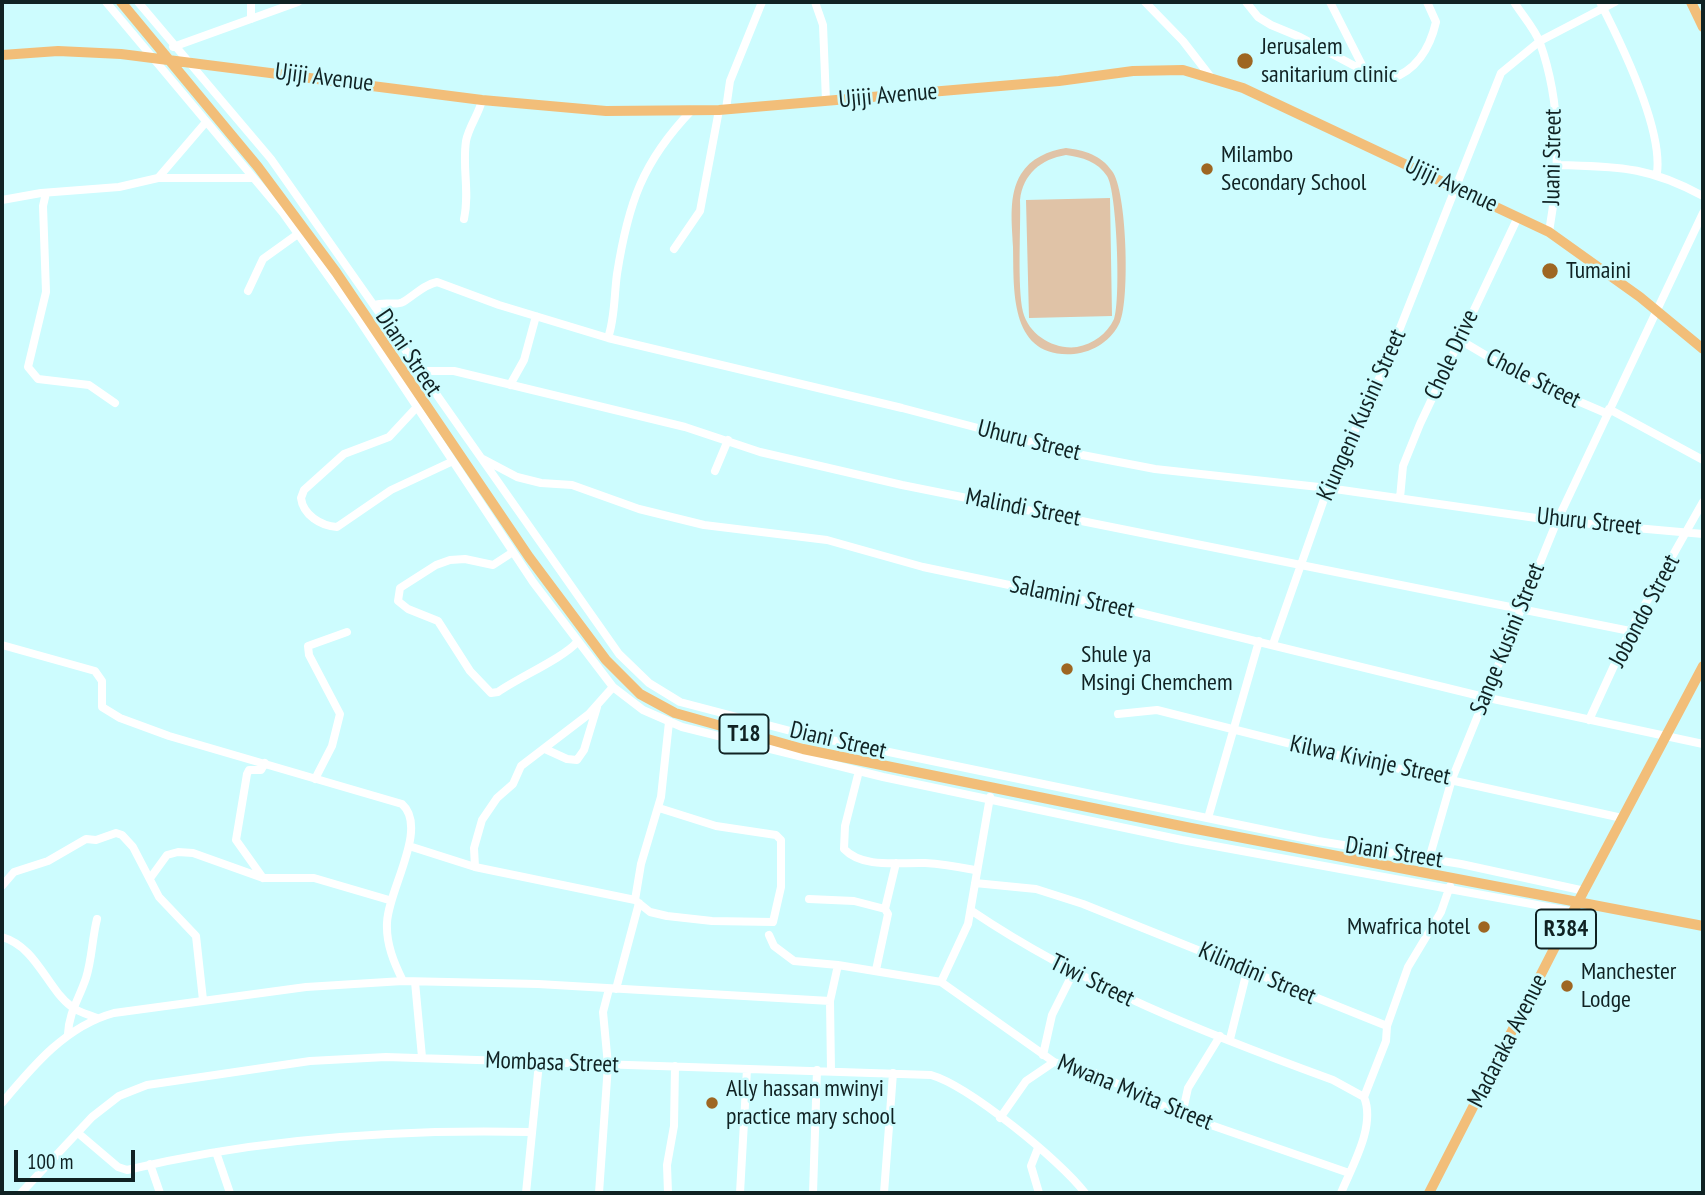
<!DOCTYPE html>
<style>
body{margin:0}
#map{position:relative;width:1705px;height:1195px;overflow:hidden;background:#cdfcfe;font-family:"PT Sans Narrow",sans-serif}
canvas{display:block}
.frame{position:absolute;inset:0;border:4px solid #102223;pointer-events:none}
.scale{position:absolute;left:14px;top:1150px;width:121px;height:32px;box-sizing:border-box;border:4px solid #102223;border-top:0;padding-left:9px;font-size:21px;line-height:24px;white-space:nowrap;color:#102223;-webkit-text-stroke:5px #cdfcfe;paint-order:stroke}
</style>
<div id="map">
<canvas width="1705" height="1195"></canvas>
<div class="frame"></div>
<div class="scale">100 m</div>
</div>
<script>
const context = document.querySelector('canvas').getContext('2d');
context.lineJoin = 'round';
function fill(path, color) {
  context.fillStyle = color;
  context.fill(path, 'evenodd');
}
function strokePath(path, color, width, dash) {
  context.strokeStyle = color;
  context.lineWidth = width;
  context.lineCap = dash ? 'butt' : 'round';
  context.setLineDash(dash || []);
  context.stroke(path);
}
function drawText(font, color, halo, rows, align = 'center') {
  context.font = font + ' "PT Sans Narrow",sans-serif';
  context.lineWidth = 5;
  context.setLineDash([]);
  context.textBaseline = 'middle';
  context.strokeStyle = halo;
  context.fillStyle = color;
  for (const [text, x, y, turn = 0] of rows) {
    context.save();
    context.translate(x, y);
    context.rotate((+turn || 0) * Math.PI / 180);
    context.textAlign = isNaN(turn) ? turn : align;
    if (halo) context.strokeText(text, 0, 0);
    context.fillText(text, 0, 0);
    context.restore();
  }
}
fill(new Path2D(`
 M1066,148C1084,150 1101,155 1112,171C1127,190 1130,299 1120,322C1112,340 1094,352 1074,354C1009,359 1014,290 1013,247C1012,223 1008,195 1021,174C1031,158 1048,151 1066,148ZM1066,155C1082,157 1098,162 1107,176C1117,191 1121,302 1114,319C1107,334 1093,344 1077,347C1054,350 1029,335 1023,312C1017,286 1021,229 1020,200C1023,174 1041,159 1066,155Z
 M1110,198L1112,316L1029,318L1026,200Z`), '#e0c3a7');
strokePath(new Path2D(`
 M106,2L283,213L358,318L533,582L613,687L643,710L682,727L883,777L1182,840L1575,912
 M138,2L271,159L619,654L649,683L680,702L802,734L1318,841L1461,864L1585,891
 M815,2L823,25L826,101
 M1145,2L1183,41L1210,76
 M1246,2L1258,17L1271,25L1300,37L1366,72L1390,79C1416,71 1430,48 1436,22L1427,2
 M1330,2L1365,71
 M1514,2C1522,15 1535,29 1540,43C1562,105 1560,169 1549,232
 M1600,2C1621,43 1663,128 1657,173
 M251,19V2
 M173,47L298,2
 M726,109L730,81L762,2
 M1558,165C1619,167 1648,166 1703,196
 M158,178L206,122
 M46,193L43,206L46,292L28,367L38,379L89,385L115,403
 M2,200L41,193L119,187L158,178H253
 M464,219C470,192 462,168 466,141C469,126 479,114 482,100
 M674,249L700,211L719,110
 M248,291L263,259L302,231
 M375,305C385,301 395,306 403,302C415,295 423,285 437,282L499,305L608,338L902,408L1077,454L1155,469L1328,488L1557,521L1703,534
 M608,338C615,318 614,296 617,274C628,204 642,162 692,110
 M1460,340L1524,378L1608,414
 M420,371H454L685,427L760,452L902,485L1630,631
 M510,385L524,360L536,316
 M416,408L389,437L344,454L304,490L301,498C303,515 321,526 337,527L391,490L451,462
 M1609,409L1703,460
 M483,459L517,477L541,483L572,485L639,509L704,525L827,540L923,567L1124,609L1484,697L1703,744
 M715,471L728,440
 M1400,498L1403,466L1420,424L1518,217
 M513,552L493,565L465,559L450,560L436,565L400,588L398,601L408,609L438,621L470,671L491,693L498,692C518,678 565,657 577,642
 M1273,644L1328,488L1385,366L1501,73L1540,41L1615,2
 M2,645L95,671L102,681V707L120,718L169,736L402,804C429,828 388,890 387,923C386,944 394,963 403,981
 M1118,714L1157,710L1319,751L1622,818
 M1589,720L1630,631L1703,502
 M545,749L567,759L577,760L584,750L597,707
 M859,771L845,826L844,849C863,869 900,862 925,863C942,864 959,867 975,870
 M315,779L332,746L340,714L309,655L308,646L347,632
 M1208,818L1259,641
 M409,846L475,867L635,900L650,912L667,916L712,921L773,922L781,887V840L776,835L716,826L659,808
 M1429,859L1452,779L1557,521L1703,213
 M475,867L474,848L482,820L497,798L513,784L521,766L589,714L613,687
 M151,877L167,855L178,852L193,853L263,878H314L389,900
 M263,878L236,840L247,774L249,770H261L265,763
 M975,883L1036,889L1083,904L1387,1026L1386,1041L1364,1097C1376,1126 1352,1166 1341,1193
 M2,886L14,872L48,861L86,839L96,840L116,833L122,835L133,847L159,897L196,936L203,1000
 M809,899L854,901L885,909L888,914L876,970
 M635,900L641,864L661,797L669,722
 M885,909L896,863
 M972,911C1083,986 1207,1034 1333,1080L1364,1097
 M769,935L774,946L794,961L838,965L941,982L1054,1062L1095,1073L1182,1115L1349,1173
 M2,937C37,947 47,989 72,1007C78,1012 90,1015 97,1018
 M415,982L422,1057
 M941,982L968,924L990,797
 M616,989L639,903
 M1387,1026L1408,967L1441,912L1450,886
 M68,1034C69,1012 79,999 86,978C92,959 92,939 97,919
 M1230,1039L1247,971
 M1043,1055L1052,1015L1073,973
 M831,1071L830,1001L838,965
 M2,1103C33,1066 66,1026 114,1013L306,987L403,981L538,984L830,1001
 M1182,1115L1188,1088L1220,1036
 M1000,1118L1026,1081L1054,1062
 M78,1133L118,1167L127,1170C260,1138 395,1129 530,1132
 M1038,1148L1031,1166L1039,1193
 M216,1152L230,1193
 M150,1164L160,1193
 M21,1193L92,1117L119,1096L147,1085L310,1061L386,1057L931,1075C969,1086 1061,1161 1085,1193
 M526,1193L539,1063
 M599,1193L608,1065L603,1012L609,989
 M668,1193L667,1165L674,1126L675,1066
 M740,1193L747,1069
 M813,1193L817,1070
 M884,1193L893,1073`), '#fff', 8);
strokePath(new Path2D(`
 M121,2L258,167L336,272L529,557L606,660L640,694L675,713L803,749L1191,828L1703,926
 M1691,2L1703,27
 M2,55L58,51L121,54L482,100L606,111L719,110L1059,81L1133,71L1183,70L1243,88L1549,232L1640,297L1703,349
 M1429,1193L1579,900L1703,666`), '#f2be79', 10);
for (const [x, y, r, color] of [
 [1245,61,9,"#9e6622"],
 [1207,169,7,"#9e6622"],
 [1550,271,9,"#9e6622"],
 [1067,669,7,"#9e6622"],
 [1484,927,7,"#9e6622"],
 [1567,986,7,"#9e6622"],
 [712,1103,7,"#9e6622"]
]) {
  const dot = new Path2D();
  dot.arc(x, y, r, 0, 2 * Math.PI);
  context.fillStyle = color;
  context.fill(dot);
  strokePath(dot, '#cdfcfe', 2.5);
}
for (const [x, y, w] of [
 [744,734,49],
 [1566,929,60]
]) {
  const box = new Path2D();
  box.roundRect(x - w / 2, y - 19.5, w, 39, 5);
  context.fillStyle = '#cdfcfe';
  context.fill(box);
  strokePath(box, '#102223', 2);
}
drawText('bold 23px', '#102223', null, [
 ["T18",744,734],
 ["R384",1566,929]
]);
drawText('24px', '#102223', '#cdfcfe', [
 ["Jerusalem",1261,47],
 ["sanitarium clinic",1261,75],
 ["Milambo",1221,155],
 ["Secondary School",1221,183],
 ["Tumaini",1566,271],
 ["Shule ya",1081,655],
 ["Msingi Chemchem",1081,683],
 ["Mwafrica hotel",1470,927,"right"],
 ["Manchester",1581,972],
 ["Lodge",1581,1000],
 ["Ally hassan mwinyi",726,1089],
 ["practice mary school",726,1117]
], 'left');
drawText('24px', '#102223', '#cdfcfe', [
 ["Ujiji Avenue",324,78,7],
 ["Ujiji Avenue",888,96,-5],
 ["Juani Street",1553,157,-89],
 ["Ujiji Avenue",1451,185,25],
 ["Diani Street",408,353,56],
 ["Chole Drive",1452,355,-65],
 ["Chole Street",1533,379,27],
 ["Kiungeni Kusini Street",1362,415,-66],
 ["Uhuru Street",1029,441,14],
 ["Malindi Street",1023,508,11],
 ["Uhuru Street",1589,522,6],
 ["Salamini Street",1072,598,12],
 ["Jobondo Street",1645,611,-62],
 ["Sange Kusini Street",1508,639,-68],
 ["Diani Street",838,741,13],
 ["Kilwa Kivinje Street",1370,761,12],
 ["Diani Street",1394,853,9],
 ["Kilindini Street",1257,974,23],
 ["Tiwi Street",1092,981,26],
 ["Madaraka Avenue",1508,1041,-63],
 ["Mombasa Street",552,1063,2],
 ["Mwana Mvita Street",1135,1093,22]
]);
</script>
